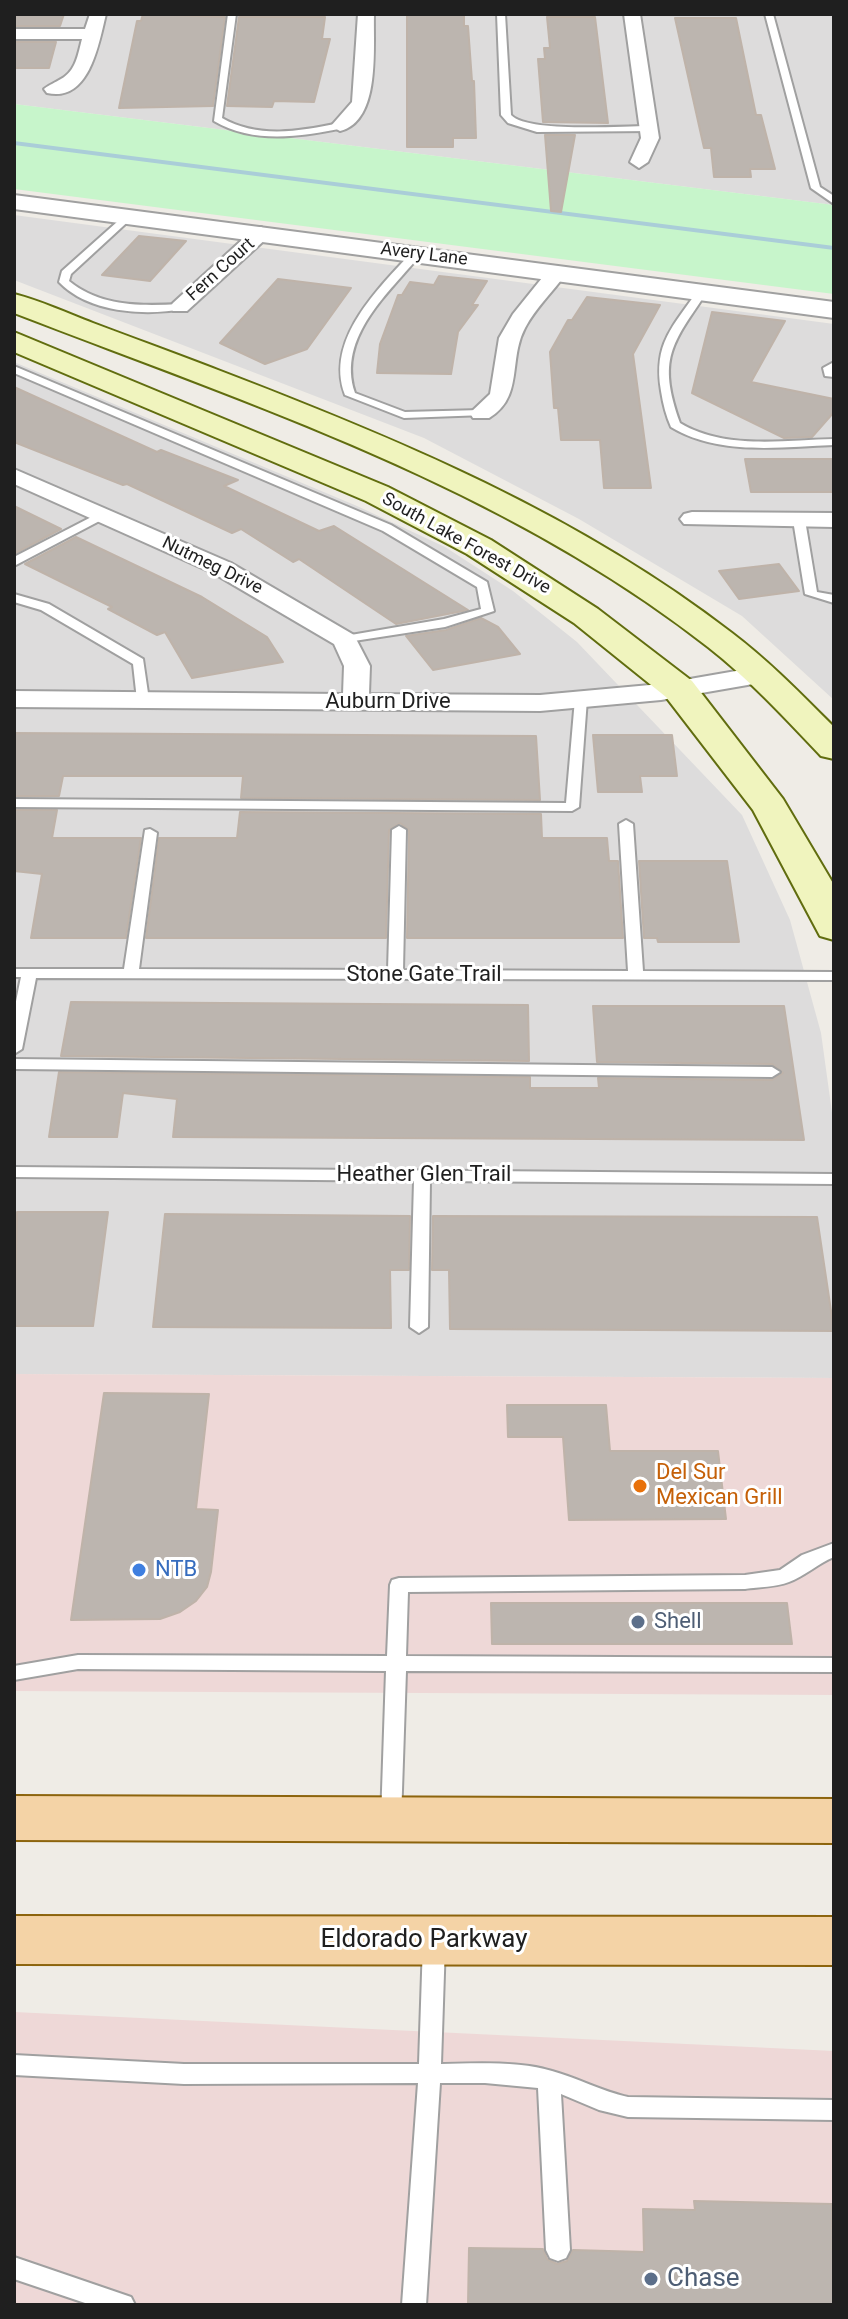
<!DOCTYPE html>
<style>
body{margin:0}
#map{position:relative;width:848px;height:2319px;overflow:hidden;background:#efece6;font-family:Roboto,sans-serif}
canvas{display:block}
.frame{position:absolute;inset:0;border:16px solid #1f1f1f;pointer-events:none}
</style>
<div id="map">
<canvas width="848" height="2319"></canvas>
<div class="frame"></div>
</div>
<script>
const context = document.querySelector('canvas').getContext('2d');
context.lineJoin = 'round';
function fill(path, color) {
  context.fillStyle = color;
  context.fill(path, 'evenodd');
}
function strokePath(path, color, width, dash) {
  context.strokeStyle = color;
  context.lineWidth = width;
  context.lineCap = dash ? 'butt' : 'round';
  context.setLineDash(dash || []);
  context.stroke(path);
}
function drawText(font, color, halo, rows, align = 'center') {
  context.font = font + ' Roboto,sans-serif';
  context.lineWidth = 6;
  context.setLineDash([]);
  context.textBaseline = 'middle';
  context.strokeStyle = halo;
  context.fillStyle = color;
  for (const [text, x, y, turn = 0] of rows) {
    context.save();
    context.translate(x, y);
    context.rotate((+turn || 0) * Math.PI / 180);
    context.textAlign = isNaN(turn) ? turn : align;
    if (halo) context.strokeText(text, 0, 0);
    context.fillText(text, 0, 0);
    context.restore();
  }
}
fill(new Path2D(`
 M14,14H834V205L14,104Z
 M14,215L834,324V700L742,616L579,519L424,438L14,280Z
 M14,362L357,506L445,547L513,591L577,642L742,815L790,920L821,1033L834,1127V1378L14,1374Z`), '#dddcdc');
fill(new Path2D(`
 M14,1374L834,1378V1695L14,1691Z
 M14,2012L834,2051V2305H14Z`), '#eed8d7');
fill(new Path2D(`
 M14,104L834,205V294L14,189Z`), '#c7f5cb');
fill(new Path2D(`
 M14,141L834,246V250L14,145Z`), '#aacdd8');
const building = new Path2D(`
 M14,14H64L60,26H14Z
 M143,14L225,17L213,106L119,108L137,21H141Z
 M407,14H464V26H468L472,81H474L476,138H453V147H407Z
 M239,17H325L322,39H330L314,102L274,101L272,107L227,106Z
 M547,17H595L608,123L543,122L538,59H545L544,48H550Z
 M675,18H736L756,115H761L775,169H750L751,177H714L711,148H704Z
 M14,42H56L49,68H14Z
 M545,135H575L561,212L551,211Z
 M139,236L186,241L150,281L102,275Z
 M439,276L487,281L472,305H478L458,332L451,374L377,373L380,344L398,295H402L410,282L434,285Z
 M278,279L351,288L307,349L265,364L220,343Z
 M587,297L660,305L633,354L651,488H604L600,440H561L558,408H554L550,352L568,320H572Z
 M712,312L785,321L751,382L834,399V412L812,437L784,438L692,393Z
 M14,387L157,452L161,450L238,480L224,486L319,531L334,526L468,610L396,624L299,559L293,562L241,529L232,533L127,484L123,485L14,442Z
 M745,459H834V492H751Z
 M14,506L61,529L14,554Z
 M76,537L202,597L267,637L283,662L192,678L165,632L157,635L108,609L112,607L25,564Z
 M779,564L799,591L739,599L719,571Z
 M481,618L498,627L520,654L433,670L406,636L446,630Z
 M14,733L536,736L540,800L241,798L243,776H63L59,796H14Z
 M593,735H672L677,776H640L642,792H598Z
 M14,810H57L52,838H141L126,938H31L42,874L14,871Z
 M240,812L541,814L542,838H607L609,861H618L623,938H407L409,830L400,823L389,830L386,938H146L159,838H237Z
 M639,861H727L739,942H658L657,938H644Z
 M71,1002L528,1005L529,1061L61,1056Z
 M593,1006H784L804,1140L173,1137L177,1099L123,1093L117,1137H49L59,1072L530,1077V1088H599L598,1078L772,1080L783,1073L772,1064L597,1062Z
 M17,1212H108L93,1326H14Z
 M165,1214L410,1216L409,1270H390L391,1328L153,1327Z
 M433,1216L817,1217L834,1331L450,1329L449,1270H432Z
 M104,1393L209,1394L196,1509L218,1510L211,1572L207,1587L196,1601L180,1612L160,1619L71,1620Z
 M507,1405H606L610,1451H718L726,1519L569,1520L563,1437H508Z
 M491,1603H787L792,1644H492Z
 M694,2201L832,2204L834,2305H468L469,2248L543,2249L547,2259L557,2264L567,2261L573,2250L644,2252L643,2209L695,2210Z`);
fill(building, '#bcb5af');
strokePath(building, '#bfb3a9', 2);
const service = new Path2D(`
 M228,14H236L222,118C258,139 301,131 340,123L345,126L343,128C300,137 253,144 214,121Z
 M497,14H505L511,115C528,133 621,126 649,126L652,127V131L537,132L508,123L501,115Z
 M765,14H773L820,187L834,196V204L811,188Z
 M126,214L134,216L71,274L69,281C101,307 141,306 180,304L184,305V309C144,316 89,313 59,282L62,271Z
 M412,252L421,254C390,292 336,337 355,393L405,412L481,410L487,413L485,415L404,418L345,395C324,340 379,288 412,252Z
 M698,290L707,292C672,344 657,358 680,423C725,450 784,440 834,439V445C780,447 719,456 671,427C666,416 663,404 661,391C653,343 673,327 698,290Z
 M14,366L391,525L487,582L494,611L445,627L341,643V637L345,636L444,619L481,609L477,587L383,531L14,373Z
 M103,511L109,515L107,517L14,566V557Z
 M799,516L805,520L817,592L834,595V603L805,594L793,520Z
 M14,594L49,604L143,659L149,700L148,703L143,704L137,700L133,664L41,610L14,602Z
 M581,695L587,699L579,807L572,811L14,807V799L566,803L575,699Z
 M626,820L633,824L643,971L834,972V980L36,978L22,1049L14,1054V1011L21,977H14V969H124L145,830L150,829L157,833L139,969L388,970L392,830L399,826L406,830L403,970L628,971L619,824Z
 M14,1059L772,1067L780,1072L772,1077L14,1069Z
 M14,1167L834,1174V1184L430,1181L428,1327L419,1333L410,1327L414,1181L14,1177Z
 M834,1543V1557C817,1564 805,1576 789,1582C776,1587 759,1587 745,1589L408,1592L406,1656L834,1658V1672L406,1671L401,1820L398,1826L391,1828L384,1826L381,1820L386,1671L78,1669L14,1680V1666L78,1655L387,1656L390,1585L392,1580L399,1578L745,1575L780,1570L802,1555Z
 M434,1934L441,1937L445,1943L441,2064C473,2063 522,2061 552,2071C578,2078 601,2091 628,2097L834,2100V2120L628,2117L599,2110L561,2094L570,2250L566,2258L558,2261L550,2258L546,2250L538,2088L485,2083H440L426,2305H402L418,2083L184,2084L14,2075V2055L184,2064H419L423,1943L427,1937Z
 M14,2257L131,2297L135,2305H91L14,2279Z`);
const minor = new Path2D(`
 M90,14H106C99,42 90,103 47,93L44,89C50,84 55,83 61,79C76,71 78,54 82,39H14V29H85Z
 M358,14H374C373,47 381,121 340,131L331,126L352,102Z
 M624,14H640L659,138L648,162L639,168L630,162L641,138Z
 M261,227L271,233L268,237L187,311H173L170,307L173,303L254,229Z
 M557,266L567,272C554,291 536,307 525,328C508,360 524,397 489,418H473L470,413L490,394L499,338L513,314L550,268Z
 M834,362V377L825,376L823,368Z
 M14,469L231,563L354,635L370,666L369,694L540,695L661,684L759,667L768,670L772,675L768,680L759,683L661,700L540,711L14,707V691L343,694L344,666L334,644L213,573L14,484Z
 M692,512L834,513V527L684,524L680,519L684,514Z`);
const tertiary = new Path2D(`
 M14,195L834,302V318L14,209Z`);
const secondary = new Path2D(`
 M14,294C41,301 67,313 93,323C135,339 177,354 218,370C398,439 578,514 732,633C769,661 802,695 834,727V759L821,756C785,718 749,679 708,647C504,487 253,405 14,313Z
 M14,332L388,487L491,540L598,609L692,681L783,799L834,885V940L820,936L753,810L666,697L574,623L467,554L366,501L14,352Z`);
const primary = new Path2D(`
 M14,1796L834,1799V1843L14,1840Z
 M14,1916L834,1917V1965L14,1964Z`);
strokePath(service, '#a0a0a0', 4);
strokePath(minor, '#a0a0a0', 4);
strokePath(tertiary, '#a0a0a0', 4);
strokePath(secondary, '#616d0f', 4);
strokePath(primary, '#8c640d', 4);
fill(service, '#fff');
fill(minor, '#fff');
fill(tertiary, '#fff');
fill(secondary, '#f0f4be');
fill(primary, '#f4d3a6');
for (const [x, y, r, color] of [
 [640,1486,8,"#e8710a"],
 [139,1570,8,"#3f7fe0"],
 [638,1622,8,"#5c6f8a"],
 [651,2279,8,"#5c6f8a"]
]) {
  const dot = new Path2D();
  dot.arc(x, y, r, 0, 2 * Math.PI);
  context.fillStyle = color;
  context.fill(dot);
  strokePath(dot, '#fff', 3);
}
drawText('18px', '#1f1f1f', '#fff', [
 ["Avery Lane",424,255,7],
 ["Fern Court",221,270,-42],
 ["South Lake Forest Drive",466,544,29],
 ["Nutmeg Drive",212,566,26]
]);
drawText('22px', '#1f1f1f', '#fff', [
 ["Auburn Drive",388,702],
 ["Stone Gate Trail",424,975],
 ["Heather Glen Trail",424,1175]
]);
drawText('22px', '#c56008', '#fff', [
 ["Del Sur",656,1473],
 ["Mexican Grill",656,1498]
], 'left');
drawText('22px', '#366cbe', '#fff', [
 ["NTB",155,1570]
], 'left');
drawText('22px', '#4e5e75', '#fff', [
 ["Shell",654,1622]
], 'left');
drawText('26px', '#1f1f1f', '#fff', [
 ["Eldorado Parkway",424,1940]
]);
drawText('26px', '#4e5e75', '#fff', [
 ["Chase",667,2279]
], 'left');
</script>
